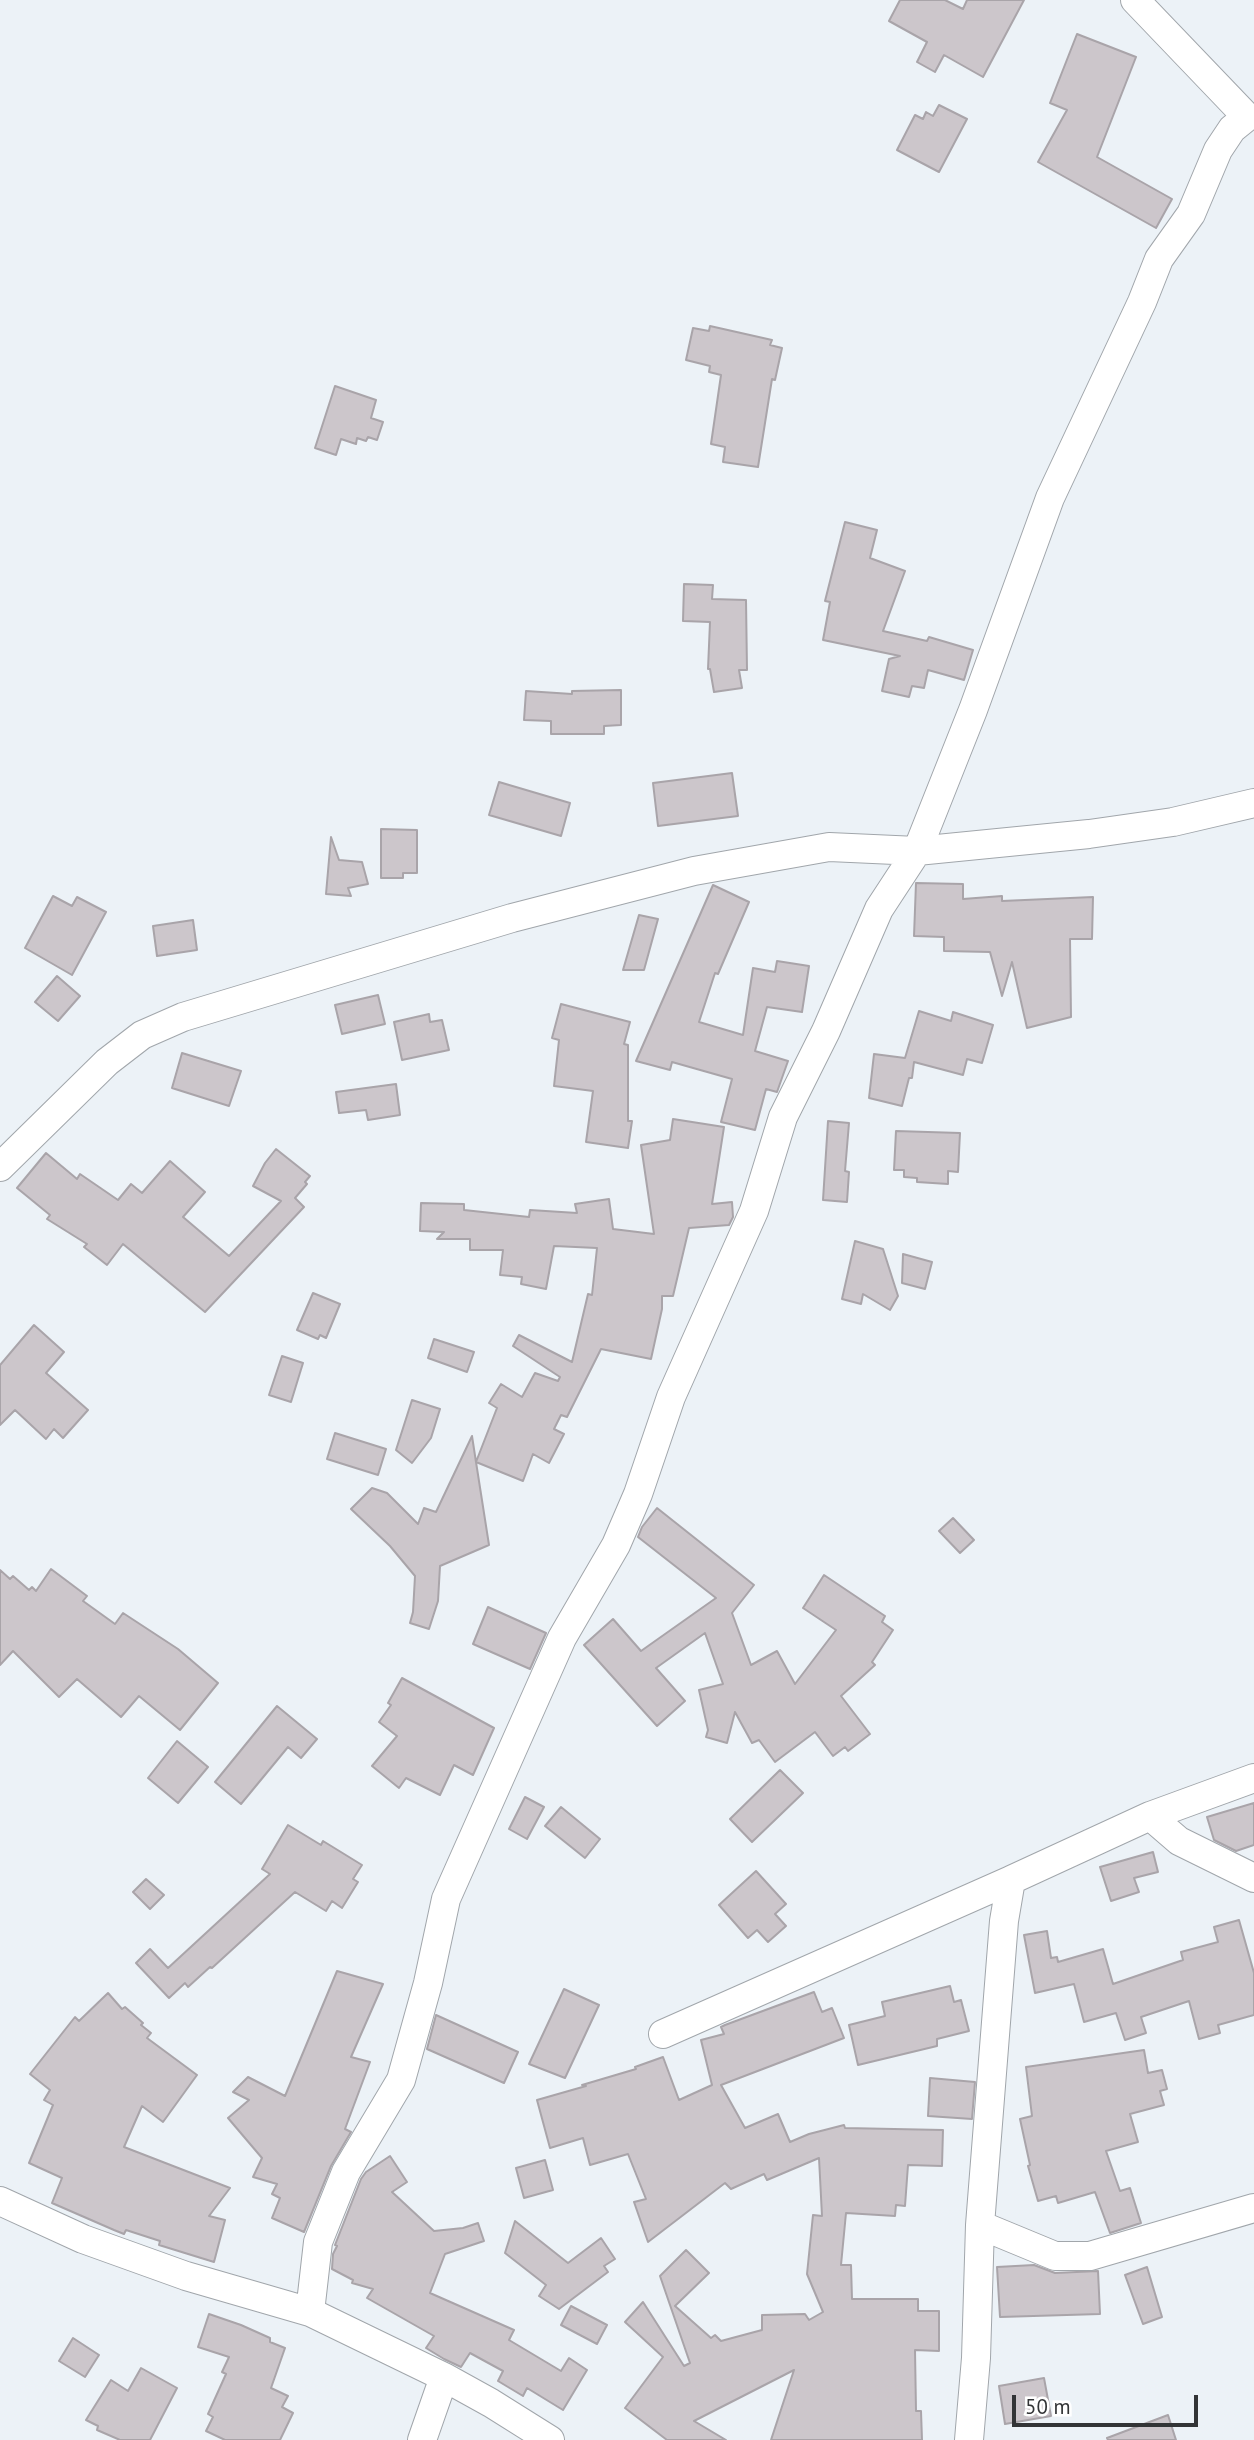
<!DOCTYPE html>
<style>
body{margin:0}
#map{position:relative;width:1254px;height:2440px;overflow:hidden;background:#ecf2f7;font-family:"PT Sans",sans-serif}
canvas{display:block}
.scale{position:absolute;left:1012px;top:2395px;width:186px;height:32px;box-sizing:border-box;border:4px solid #323436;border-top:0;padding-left:9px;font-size:21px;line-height:24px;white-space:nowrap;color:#323436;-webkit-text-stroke:5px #fff;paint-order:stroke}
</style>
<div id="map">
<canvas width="1254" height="2440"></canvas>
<div class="scale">50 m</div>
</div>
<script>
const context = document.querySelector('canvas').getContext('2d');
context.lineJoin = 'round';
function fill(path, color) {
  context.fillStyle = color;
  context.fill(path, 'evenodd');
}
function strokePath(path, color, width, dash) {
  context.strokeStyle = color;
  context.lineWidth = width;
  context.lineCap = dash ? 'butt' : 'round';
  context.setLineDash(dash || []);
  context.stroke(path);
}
const building = new Path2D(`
 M900,0H945L963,9L967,0H1024L983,77L944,55L935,72L917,62L927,42L889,21Z
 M1077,34L1136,57L1097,157L1172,199L1156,228L1038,162L1067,110L1050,103Z
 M939,105L967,119L939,172L897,150L915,115L923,119L926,112L933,116Z
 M710,326L772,340L770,345L782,348L775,380L772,379L758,467L723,462L725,447L711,444L721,375L709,372L710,366L686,360L693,328L709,331Z
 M335,386L376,400L371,418L383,422L377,440L368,437L366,441L357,438L356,444L341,439L336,455L315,448Z
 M845,522L877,530L870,558L905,571L883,631L927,641L929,637L973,650L964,680L928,670L924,688L912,686L909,697L882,691L889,659L900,656L823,640L830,602L825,601Z
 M684,584L713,585L712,599L746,600L747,670H739L742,688L714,692L710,669H708L710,622L683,621Z
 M621,690V725L604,726V734H551V721L524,720L526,691L572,694V691Z
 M732,773L738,816L658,826L653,783Z
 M499,782L570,803L561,836L489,815Z
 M381,829L417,830V873H403V878H381Z
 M331,837L339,860L362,862L368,884L348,888L351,896L326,894Z
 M916,883L963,884V899L1002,896V901L1093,897L1092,939H1070L1071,1017L1027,1028L1012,962L1002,996L990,952L944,951V937L914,936Z
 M713,885L749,902L718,974L715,973L699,1022L743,1035L753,968L775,972L777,961L809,966L802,1012L767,1007L755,1051L788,1061L777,1092L766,1089L755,1130L721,1122L732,1079L672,1062L670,1070L636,1061Z
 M53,896L72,906L77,897L106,912L72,975L25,948Z
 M639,915L658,919L644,970H623Z
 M193,920L197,950L157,956L153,926Z
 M57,976L80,996L58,1021L35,1002Z
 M378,995L385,1024L342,1034L335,1005Z
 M561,1004L630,1022L624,1044L628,1045V1121H632L628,1148L586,1142L593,1091L554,1086L559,1040L552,1038Z
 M919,1011L951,1021L953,1012L993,1025L982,1063L967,1059L963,1075L914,1062L912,1078H909L902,1106L869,1098L874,1054L905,1058Z
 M429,1014L430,1022L442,1020L449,1050L402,1060L394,1022Z
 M182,1053L241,1071L229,1106L172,1088Z
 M396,1084L400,1115L368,1120L366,1110L339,1113L336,1092Z
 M673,1119L724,1127L712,1204L732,1202L733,1217L729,1225L689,1228L673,1296H662V1309L651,1359L601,1349L567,1417L561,1415L554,1429L564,1434L549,1463L533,1454L523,1481L476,1462L489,1545L440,1566L438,1601L429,1629L410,1623L413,1612L415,1576L390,1546L351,1509L372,1488L387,1493L418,1524L424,1508L436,1512L472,1436L476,1462L497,1408L489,1403L501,1384L522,1397L535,1373L558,1381L560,1377L513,1346L519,1335L572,1362L588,1294L592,1295L597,1248L554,1246L546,1289L521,1284L522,1277L500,1275L503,1250H470V1239H437L444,1232L420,1231L421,1203L464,1204V1210L529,1217L530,1210L577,1213L575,1204L609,1199L613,1229L654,1234L641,1145L670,1140Z
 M828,1121L849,1123L845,1171L849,1172L847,1202L823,1200Z
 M896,1131L960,1133L958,1172L948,1171V1184L917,1182V1178L904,1177V1170H894Z
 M276,1149L310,1176L305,1182L307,1184L295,1198L304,1207L205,1312L123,1244L107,1265L84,1247L87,1244L47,1219L50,1215L17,1188L46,1153L77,1179L80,1174L118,1200L131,1184L142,1193L170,1161L205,1192L183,1217L229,1256L281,1201L253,1186L265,1163Z
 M855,1241L883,1249L898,1296L890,1310L863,1294L861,1304L842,1299Z
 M903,1254L932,1262L925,1289L902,1283Z
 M313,1293L340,1304L326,1338L320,1335L318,1339L297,1330Z
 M34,1325L64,1352L46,1373L88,1410L63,1438L54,1429L46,1439L15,1410L0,1425V1365Z
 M434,1339L474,1352L467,1372L428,1358Z
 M282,1356L303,1363L291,1402L269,1395Z
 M412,1400L440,1409L431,1438L412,1463L396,1450Z
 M335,1433L386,1449L378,1475L327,1459Z
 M657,1508L754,1585L732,1613L751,1665L777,1651L795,1684L836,1630L803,1608L824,1575L885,1616L882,1622L893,1630L872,1662L875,1665L841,1696L870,1734L848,1751L845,1747L833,1756L815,1732L775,1762L759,1740L752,1743L735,1712L727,1743L706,1737L708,1730L699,1690L723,1684L705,1633L656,1668L685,1701L657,1726L584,1645L613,1619L641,1651L716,1598L638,1537L642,1527Z
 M953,1518L974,1540L960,1553L939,1531Z
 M51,1569L87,1596L83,1601L115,1624L123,1613L178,1649L218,1683L180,1730L139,1696L121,1717L77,1679L59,1697L13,1651L0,1665V1570L10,1579L13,1576L29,1590L32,1587L36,1591Z
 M488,1607L546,1633L530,1669L473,1644Z
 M402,1678L494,1728L473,1775L454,1765L440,1795L406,1778L399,1788L372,1766L397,1736L379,1722L391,1705L388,1703Z
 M277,1706L317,1739L301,1758L288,1747L241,1804L215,1782Z
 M177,1741L208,1767L178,1803L148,1778Z
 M780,1770L803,1793L752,1842L730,1819Z
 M525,1797L544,1807L527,1839L509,1829Z
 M1254,1803V1845L1236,1851L1214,1840L1207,1817Z
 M561,1807L600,1839L585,1858L545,1826Z
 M288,1825L321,1845L323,1841L362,1865L353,1879L358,1882L342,1908L332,1901L326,1911L295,1892L212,1968L210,1967L188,1987L185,1983L169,1998L136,1963L150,1949L168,1968L270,1874L262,1869Z
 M1153,1852L1158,1872L1134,1878L1139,1892L1111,1901L1100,1867Z
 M756,1871L786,1904L775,1914L786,1926L768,1942L757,1930L748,1938L719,1905Z
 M146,1879L164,1895L150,1909L133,1892Z
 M1239,1920L1254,1973V2015L1218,2025L1220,2033L1199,2039L1189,2001L1141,2017L1146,2033L1125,2040L1116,2013L1084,2022L1074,1984L1035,1993L1024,1935L1047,1931L1051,1958L1057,1957L1058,1962L1103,1949L1113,1984L1183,1960L1181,1952L1218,1942L1214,1927Z
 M337,1971L383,1984L351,2057L370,2062L345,2129L351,2132L331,2166L304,2232L272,2218L280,2198L272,2194L277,2184L253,2177L262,2158L228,2118L249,2100L233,2092L248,2077L285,2096Z
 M950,1986L954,2002L961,2000L969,2031L937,2039V2046L858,2065L849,2025L885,2016L882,2002Z
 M564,1989L599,2005L565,2078L529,2064Z
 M814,1992L822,2012L832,2008L844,2038L721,2085L745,2128L778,2114L790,2142L809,2134L844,2125L845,2128L943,2130L942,2166L908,2165L905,2206L896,2205L895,2216L846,2213L841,2265H851L852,2299H918V2311H939V2351L915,2350L916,2411H921L922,2440H771L794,2370L694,2421L726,2440H667L625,2408L663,2357L625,2322L643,2302L684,2366L690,2363L660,2276L686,2250L709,2273L675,2306L711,2338L715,2335L721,2341L762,2330V2315L805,2314L809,2320L823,2312L807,2274L813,2215L822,2216L819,2158L767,2180L764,2174L731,2189L725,2183L648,2242L634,2202L646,2199L628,2154L590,2165L583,2138L550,2148L537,2100L586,2086L582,2085L636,2069L635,2067L663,2057L679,2100L712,2085L701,2040L724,2034L721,2027L725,2025Z
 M108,1993L122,2009L125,2007L143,2023L141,2025L151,2033L147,2038L197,2075L163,2122L142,2106L124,2147L230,2188L209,2216L225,2220L214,2262L159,2245L160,2241L126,2230L124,2234L114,2230L52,2203L62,2178L29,2163L53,2105L44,2100L50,2090L30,2074L75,2017L79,2021Z
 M436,2015L518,2052L504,2083L427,2049Z
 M1144,2050L1148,2073L1162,2070L1167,2089L1160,2091L1164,2105L1130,2114L1138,2142L1106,2151L1120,2191L1130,2188L1141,2223L1110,2233L1095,2192L1058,2203L1056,2196L1038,2201L1028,2166L1030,2165L1020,2119L1032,2116L1026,2067Z
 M930,2078L975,2082L972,2119L928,2116Z
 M390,2156L407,2182L392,2192L434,2231L463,2228L478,2223L484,2241L445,2254L430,2293L514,2330L509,2340L561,2371L569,2358L587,2370L563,2410L527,2388L523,2396L498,2381L503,2371L470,2353L461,2367L444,2359L426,2348L434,2336L367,2298L373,2289L352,2283L353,2280L332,2269L333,2254L337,2246L335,2245L361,2179L366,2172Z
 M545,2160L553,2190L524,2198L516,2168Z
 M515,2221L568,2263L601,2238L615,2259L604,2266L608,2272L559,2309L539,2296L546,2285L505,2253Z
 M1034,2265L1055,2273L1098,2271L1100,2314L1000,2317L997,2267Z
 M1147,2267L1162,2317L1143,2324L1125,2275Z
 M571,2306L607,2325L597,2344L561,2325Z
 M209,2314L241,2325L270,2338V2342L285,2348L271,2388L288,2396L282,2407L293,2413L280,2440H225L206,2431L213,2417L208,2414L226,2374L222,2372L229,2357L198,2347Z
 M73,2338L99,2355L85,2377L59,2361Z
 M141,2368L177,2388L150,2440H120L97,2430L98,2426L86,2420L111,2380L128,2391Z
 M1044,2378L1051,2416L1005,2424L999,2386Z
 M1168,2415L1176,2440H1108L1107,2438Z`);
fill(building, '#ccc6cb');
strokePath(building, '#a9a4a9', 2);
const minor = new Path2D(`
 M0,1167L107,1062L142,1035L183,1017L512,918L694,871L829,847L917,851L1089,834L1173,822L1254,803
 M1150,1816L1179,1841L1254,1878
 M663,2034L1011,1880
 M0,2201L83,2239L186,2276L310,2312L444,2377L491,2403L550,2440
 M980,2225L1055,2256H1090L1254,2208
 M310,2312L318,2242L346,2172L401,2080L428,1983L446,1899L562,1638L616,1545L638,1494L671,1397L754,1211L783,1117L826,1031L879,909L917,851L973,710L1050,498L1142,302L1159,259L1191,214L1218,150L1232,129L1247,117L1135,0
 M422,2440L444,2377
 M969,2440L976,2358L980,2225L1004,1921L1011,1880L1150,1816L1254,1778`);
strokePath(minor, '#a1a6ab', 30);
strokePath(minor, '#fff', 28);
</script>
